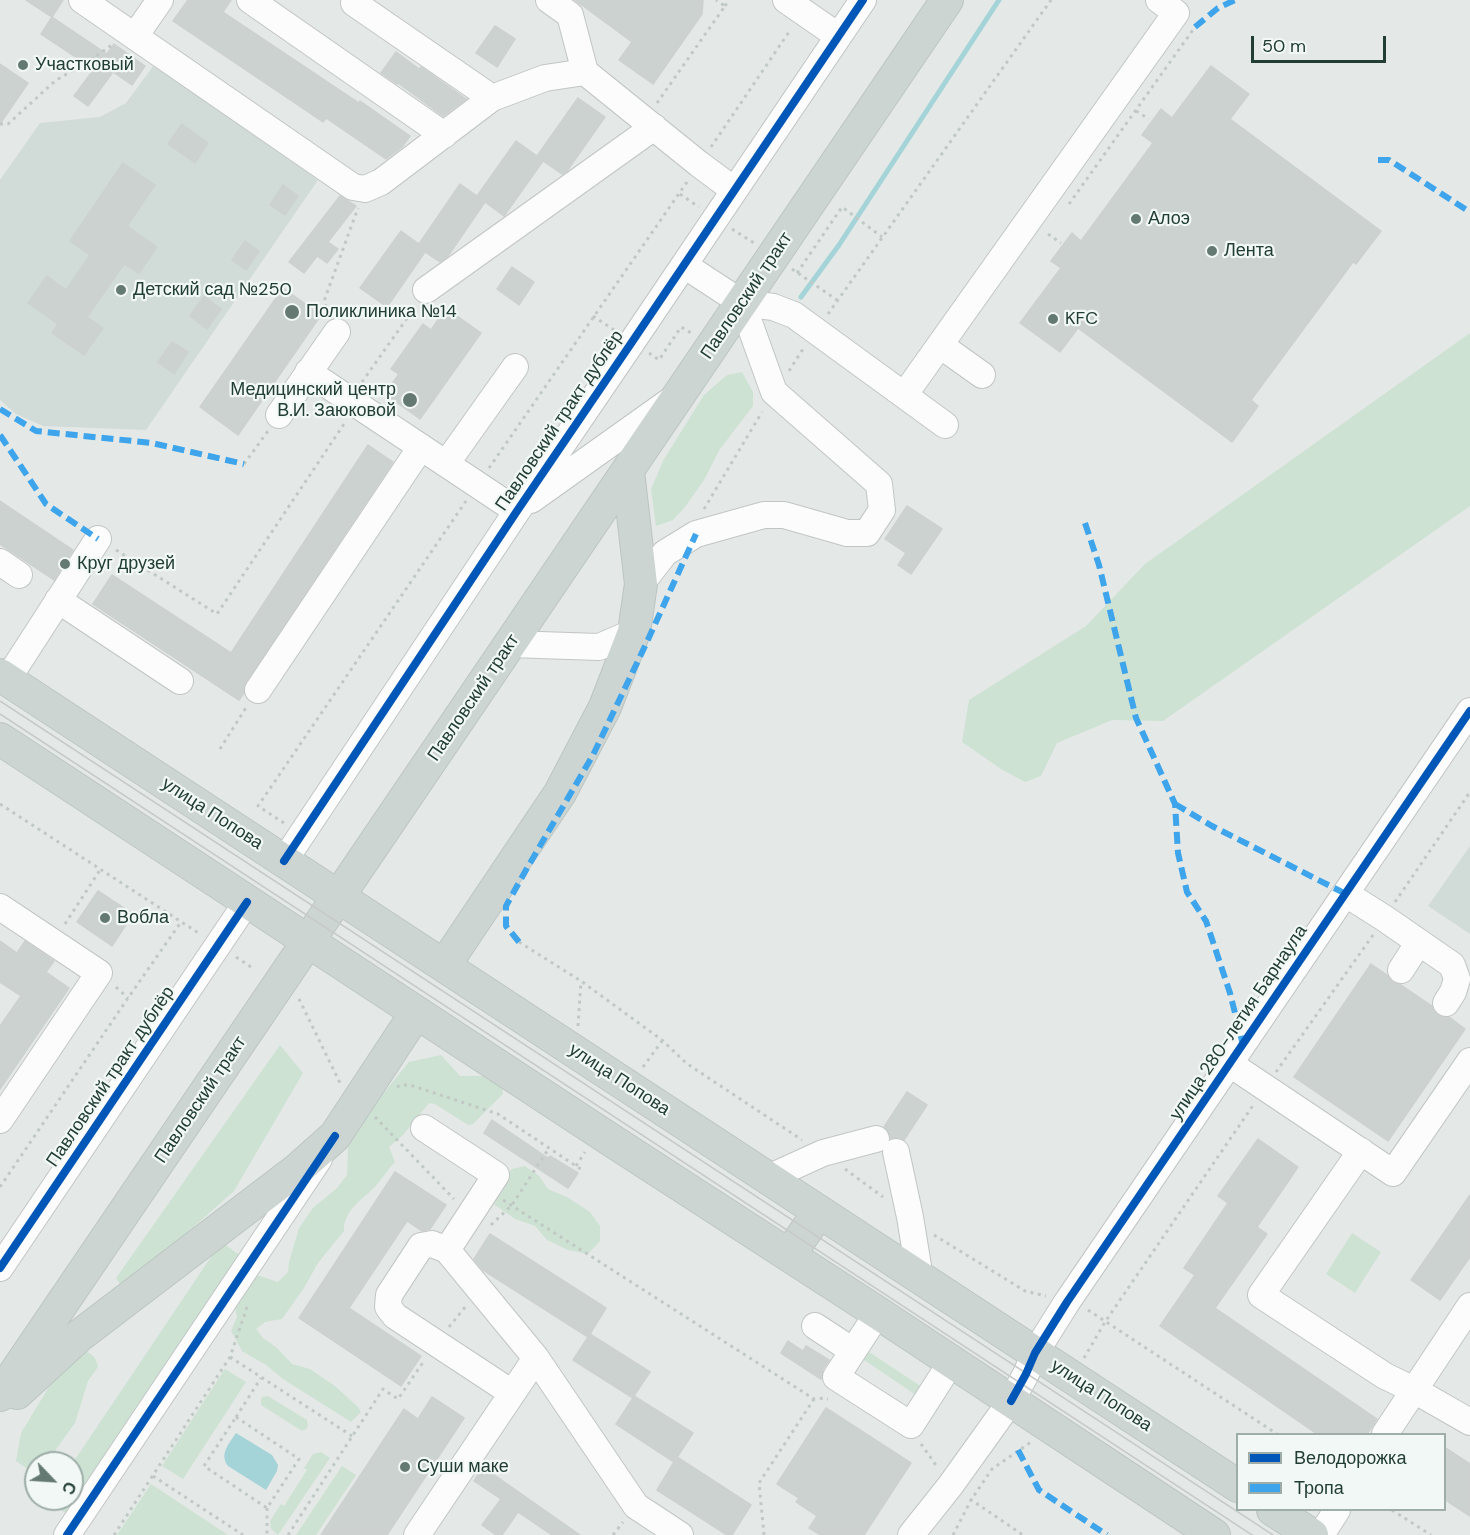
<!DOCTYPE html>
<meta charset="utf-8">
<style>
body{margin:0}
#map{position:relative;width:1470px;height:1535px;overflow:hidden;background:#e4e9e7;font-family:"DM Sans",sans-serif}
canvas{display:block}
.legend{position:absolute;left:1236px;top:1433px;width:210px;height:78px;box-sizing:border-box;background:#f2f8f5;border:2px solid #9eada8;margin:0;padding:8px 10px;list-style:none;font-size:18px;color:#213d34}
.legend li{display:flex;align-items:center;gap:12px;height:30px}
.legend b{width:30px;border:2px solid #9eada8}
.north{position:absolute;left:24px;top:1451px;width:60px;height:60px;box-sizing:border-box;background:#f2f8f5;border:2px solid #9eada8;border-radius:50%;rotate:115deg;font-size:16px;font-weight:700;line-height:24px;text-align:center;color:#213d34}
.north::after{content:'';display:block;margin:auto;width:21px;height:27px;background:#657973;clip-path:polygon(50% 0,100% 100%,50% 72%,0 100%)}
.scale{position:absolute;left:1251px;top:36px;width:135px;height:27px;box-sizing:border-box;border:3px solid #213d34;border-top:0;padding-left:8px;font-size:18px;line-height:21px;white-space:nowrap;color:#213d34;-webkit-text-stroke:4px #f2f8f5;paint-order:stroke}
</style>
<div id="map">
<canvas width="1470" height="1535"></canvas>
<ul class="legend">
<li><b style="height:8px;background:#0057b8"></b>Велодорожка</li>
<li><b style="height:8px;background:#3ea4eb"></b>Тропа</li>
</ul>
<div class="north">С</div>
<div class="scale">50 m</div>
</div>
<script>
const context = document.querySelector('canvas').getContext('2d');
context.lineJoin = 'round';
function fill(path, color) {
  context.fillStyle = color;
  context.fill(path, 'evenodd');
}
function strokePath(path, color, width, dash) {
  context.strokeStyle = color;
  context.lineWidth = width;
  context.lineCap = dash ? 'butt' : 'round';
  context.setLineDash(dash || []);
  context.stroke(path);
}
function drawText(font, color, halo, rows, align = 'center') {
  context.font = font + ' "DM Sans",sans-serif';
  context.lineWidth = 4.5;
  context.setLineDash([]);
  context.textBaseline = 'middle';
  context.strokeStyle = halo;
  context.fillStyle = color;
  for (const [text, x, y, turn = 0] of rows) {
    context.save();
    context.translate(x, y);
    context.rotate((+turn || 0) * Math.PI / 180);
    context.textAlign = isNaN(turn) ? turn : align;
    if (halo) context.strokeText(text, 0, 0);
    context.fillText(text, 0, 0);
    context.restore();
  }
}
fill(new Path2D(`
 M154,65L318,180L146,430L43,426L16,414L0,400V180L40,123L100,117L126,103Z
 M1470,846V934L1428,906Z`), '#d1dbd7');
fill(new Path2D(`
 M1470,333V506L1163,721L1112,720L1057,743L1041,776L1025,782L1001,769L962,742L969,700L1086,626L1145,564Z
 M742,372L753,392V406L720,449L704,480L685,507L673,520L656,526L651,489L664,459L704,395L727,375Z
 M280,1045L303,1073L234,1191L124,1289L116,1278Z
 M441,1055L460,1076H487L502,1087L503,1094L473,1124L468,1125L435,1104L429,1103L403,1135L389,1147L395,1162C387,1170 381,1181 373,1189C361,1200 343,1212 344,1231L318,1263L304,1288L282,1319L265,1322L256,1329L263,1338L276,1347L292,1364L310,1369L335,1386L358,1407L361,1412L351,1422L283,1379L266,1365L242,1351L231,1331L237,1317L235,1307L240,1288L257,1275L278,1282L288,1272L289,1262L299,1228L313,1208L337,1188L347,1175L348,1148L351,1133L409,1062Z
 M525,1166L539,1176L548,1189L567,1197L590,1212L600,1226V1241L588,1254L568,1250L547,1240L535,1226L515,1219L495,1205L493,1197L500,1183L512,1169Z
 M1352,1233L1381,1252L1355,1293L1326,1274Z
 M221,1242L241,1256L67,1514L47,1501L48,1499H72V1464Z
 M79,1350C90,1352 96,1355 98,1367L88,1381L75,1423L46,1463H36V1469L31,1471L16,1461L21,1433L56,1375Z
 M866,1350L919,1385L921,1388L916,1395L864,1360L861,1357Z
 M225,1369L246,1382L183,1479L162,1466Z
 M268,1396L307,1420L308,1426L306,1429L302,1431L261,1405V1400L262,1397Z
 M321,1452L330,1458L278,1535L271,1529L270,1521L281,1504L284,1506L307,1470L304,1468L313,1454Z
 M342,1466L356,1475L316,1535H296Z
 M151,1484L228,1535H117Z`), '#cde2d3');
fill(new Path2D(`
 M236,1433L272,1455L278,1465L277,1471L266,1490L228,1466C219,1454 229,1444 236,1433Z`), '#a4d3d8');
strokePath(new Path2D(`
 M801,297L839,245L999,0`), '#a4d3d8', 5);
const building = new Path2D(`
 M26,0H63L52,17Z
 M188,0H231L223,12L359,103L360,101L410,136L402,147L386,159L326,118L323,122L173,21Z
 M575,0H703L702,14L653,84L619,60L632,42Z
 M52,17L107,54L114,44L145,66L132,85L113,72L88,106L74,96L94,69L41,34Z
 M495,26L515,39L497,67L476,53Z
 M396,52L419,69L421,67L466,99L443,116L398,83L397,84L381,73Z
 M0,64L28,83L0,124Z
 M1211,66L1249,94L1230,119L1381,231L1356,264L1353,262L1251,400L1258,406L1232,442L1078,328L1060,352L1020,323L1061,268L1051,261L1072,233L1081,241L1153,143L1142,135L1161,109L1172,118Z
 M578,98L605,117L567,171L562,174L543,161L504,216L485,202L448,256L440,262L425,252L387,307L360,288L401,231L419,244L460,184L477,196L516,141L537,156Z
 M182,124L208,143L195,163L168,144Z
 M123,163L155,185L127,226L157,247L139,273L124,264L87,317L103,328L84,355L52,333L58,324L28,303L47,276L66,290L90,255L70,241Z
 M283,185L298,196L285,215L270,205Z
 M340,196L356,206L328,242L338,249L327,263L317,256L304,273L289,262Z
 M245,241L259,251L246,270L232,260Z
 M512,267L534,282L519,305L497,289Z
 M283,288L321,315L238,435L200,407Z
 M204,296L221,309L207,329L190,316Z
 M446,308L481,333L420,419L385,394L399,374L391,369L423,324L431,330Z
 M172,342L188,352L174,374L158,362Z
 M368,445L393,462L246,682L243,688L244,693L239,700L93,604L112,575L231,653Z
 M0,501L73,550L54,580L0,544Z
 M907,506L942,529L911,574L898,565L906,553L885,539Z
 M98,891L133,914L112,946L77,922Z
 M0,941L17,953L25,941L54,961L46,972L69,988L0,1089V1026L21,996L0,982Z
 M1371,964L1387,975L1392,982L1401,985L1432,1006L1433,1010L1437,1015L1445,1018L1449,1017L1465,1029L1388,1141L1294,1077Z
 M907,1092L927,1105L904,1140L900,1138H891L890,1135L884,1127Z
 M492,1120L548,1158L550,1156L578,1173L568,1188L484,1133Z
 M1258,1139L1298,1167L1257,1227L1267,1234L1215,1308L1377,1419L1367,1434H1317L1160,1326L1195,1275L1184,1268L1228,1203L1218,1196Z
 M395,1172L446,1205L430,1229L422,1231L407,1221L349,1308L421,1356L401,1386L299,1318Z
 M1470,1195V1257L1440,1300L1411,1280Z
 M490,1234L606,1308L590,1334L650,1372L634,1396L693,1433L674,1462L616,1424L633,1398L573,1360L588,1337L483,1270L474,1259Z
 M788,1341L803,1351L806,1346L829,1360L823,1369L821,1379L781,1353Z
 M432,1397L464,1418L387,1535H321L404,1409L418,1419Z
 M826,1408L911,1463L864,1535H821L809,1528L817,1516L796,1502L799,1498L777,1484Z
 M1444,1447L1470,1464V1516L1444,1499Z
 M677,1457L751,1505L732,1535H727L657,1490Z
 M483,1467L580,1535H552L518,1512L502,1535H496L482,1525L501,1499L474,1481Z`);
fill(building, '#ccd2d0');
strokePath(building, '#cdd2d0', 1.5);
const minor = new Path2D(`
 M82,0L353,187L365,189L381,182L492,98L545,78L585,72L699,164L734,190
 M250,0L444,135
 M549,0L570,15L585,72
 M786,0L838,36
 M354,3L492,98
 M135,36L160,0
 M684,265L742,303L773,307L794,315L945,425
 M426,290L654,127
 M940,345L982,375
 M308,372L517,511
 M905,394L1176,13L1159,0
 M279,415L337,332
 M446,464L515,367
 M531,500L670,401
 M0,562L19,575
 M641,584L665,553L696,534L764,515H784L847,533H867L882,510L879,484L774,392L742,303
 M58,600L180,681
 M510,644L599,647L634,632
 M7,680L98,539
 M258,690L421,447
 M284,861L517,511L632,342L863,0
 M1346,894L1384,918L1452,965L1457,979L1453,992L1446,1003
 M0,907L99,973L0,1120
 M1401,970L1419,942
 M1230,1064L1393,1173L1470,1061
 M424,1128L496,1175L447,1250
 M1361,1151L1261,1295L1385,1376L1414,1390L1470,1422
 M896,1152L910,1217L920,1278
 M768,1178L823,1153L876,1139
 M0,1268L247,902
 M878,1313L836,1377L911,1425L952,1361
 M815,1326L853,1351
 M536,1358L636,1506L680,1535
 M1385,1434L1470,1306
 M67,1535L319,1159
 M417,1535L536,1358L447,1250L432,1244L421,1246L389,1295L388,1307L395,1316L512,1393
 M911,1535L950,1486L1011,1401L1026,1374L1035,1353L1067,1302L1470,711
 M1321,1535L1337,1510`);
const major = new Path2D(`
 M0,675L1238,1486
 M0,739L611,1140L878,1313L1214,1535
 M444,966L560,793L605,707L634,632L641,584L628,471
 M789,1255L819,1212
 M17,1393L79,1336L298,1169L335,1136L416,1013
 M0,1395L947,0
 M1273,1510L1312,1535`);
strokePath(minor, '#c1c6c4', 28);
strokePath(major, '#bcc5c2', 34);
strokePath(new Path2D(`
 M725,6L729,0
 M657,103L725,6L716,0
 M1136,111L1149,119
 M0,124H8L55,81L90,60L112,45
 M711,147L791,29
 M680,194L699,207
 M1069,204L1195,27
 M732,229L754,243
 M1048,234L1061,243
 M792,269L837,300
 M797,273L842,207L882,237
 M329,314L324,301L358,208
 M828,314L1051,0
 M593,316L614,330
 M649,353L659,360L681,327L693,334
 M789,371L803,349
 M362,382L415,307
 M244,464L268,431
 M489,468L687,182
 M704,509L762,412
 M116,550L217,614L346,421
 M220,749L247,706
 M0,804L200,934
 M284,823L258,806L466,501
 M1395,902L1470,792
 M65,924L100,870
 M519,942L581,981L662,1040L686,1063L802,1140
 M236,957L254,969
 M116,987L128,998
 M299,999L341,1085
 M578,1026L581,981
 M643,1067L662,1041
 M1276,1072L1373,935
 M397,1087L401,1085H410L498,1114L582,1170
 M375,1117L454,1199
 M576,1166L585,1152
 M845,1169L883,1197
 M0,1187L128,998L181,922
 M503,1200L814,1399L825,1398L828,1399
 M491,1225L512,1205L549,1148
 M934,1235L1025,1291L1046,1296
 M1088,1310L1277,1434
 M449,1327L466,1306
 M230,1357L352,1436
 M1084,1358L1105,1322L1254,1104
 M236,1417L299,1459L267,1508L204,1466Z
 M236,1417L261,1378
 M921,1444L938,1468
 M153,1476L243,1535
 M970,1499L1023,1535
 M267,1508V1535
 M1392,1510L1431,1535
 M114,1535L230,1357L247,1307
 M288,1535L383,1389L398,1399L424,1361
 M613,1535L623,1522
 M764,1535L759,1483L814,1399
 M953,1535L971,1500L992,1469L1031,1442`), '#c1c9c5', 3, [3, 4.5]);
strokePath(minor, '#fbfcfb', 26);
strokePath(major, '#cdd5d3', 32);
strokePath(new Path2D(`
 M0,701L1273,1535
 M0,714L1252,1535`), '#c7cac9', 1.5);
strokePath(new Path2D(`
 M1195,27L1218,8L1235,0
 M1378,160H1389L1470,212
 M0,409L36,431L152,443L244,464
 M0,435L46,504L98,539
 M1085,523L1099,565L1136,718L1175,804L1178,853L1187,892L1206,921L1230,993L1243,1045
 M1175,804L1212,826L1346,894
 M519,942L506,926V906L526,870L593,755L646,644L696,534
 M1018,1450L1039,1490L1107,1535`), '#3ea4eb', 6, [12, 6]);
strokePath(new Path2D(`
 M284,861L517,511L632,342L863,0
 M0,1268L247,902
 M1011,1401L1026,1374L1035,1353L1067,1302L1470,711
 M67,1535L335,1136`), '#0057b8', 8);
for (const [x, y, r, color] of [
 [23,65,6,"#657973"],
 [1136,219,6,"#657973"],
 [1212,251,6,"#657973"],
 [121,290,6,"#657973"],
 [292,312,8,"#657973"],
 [1053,319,6,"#657973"],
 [410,400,8,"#657973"],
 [65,564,6,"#657973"],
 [105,918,6,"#657973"],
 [405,1467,6,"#657973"]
]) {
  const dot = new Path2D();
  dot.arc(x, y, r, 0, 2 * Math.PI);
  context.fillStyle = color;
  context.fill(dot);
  strokePath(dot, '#f2f8f5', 2);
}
drawText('18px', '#213d34', '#f2f8f5', [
 ["Участковый",35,65],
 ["Алоэ",1148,219],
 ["Лента",1224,251],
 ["Детский сад №250",133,290],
 ["Поликлиника №14",306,312],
 ["KFC",1065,319],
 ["Медицинский центр",396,390,"right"],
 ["В.И. Заюковой",396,411,"right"],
 ["Круг друзей",77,564],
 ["Вобла",117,918],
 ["Суши маке",417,1467]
], 'left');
drawText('18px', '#213d34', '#f2f8f5', [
 ["Павловский тракт",747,296,-56],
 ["Павловский тракт дублёр",560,421,-56],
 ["Павловский тракт",474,698,-56],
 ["улица Попова",212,814,33],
 ["улица 280-летия Барнаула",1239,1023,-56],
 ["Павловский тракт дублёр",111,1077,-56],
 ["улица Попова",619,1080,33],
 ["Павловский тракт",201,1100,-56],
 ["улица Попова",1101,1396,33]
]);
</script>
